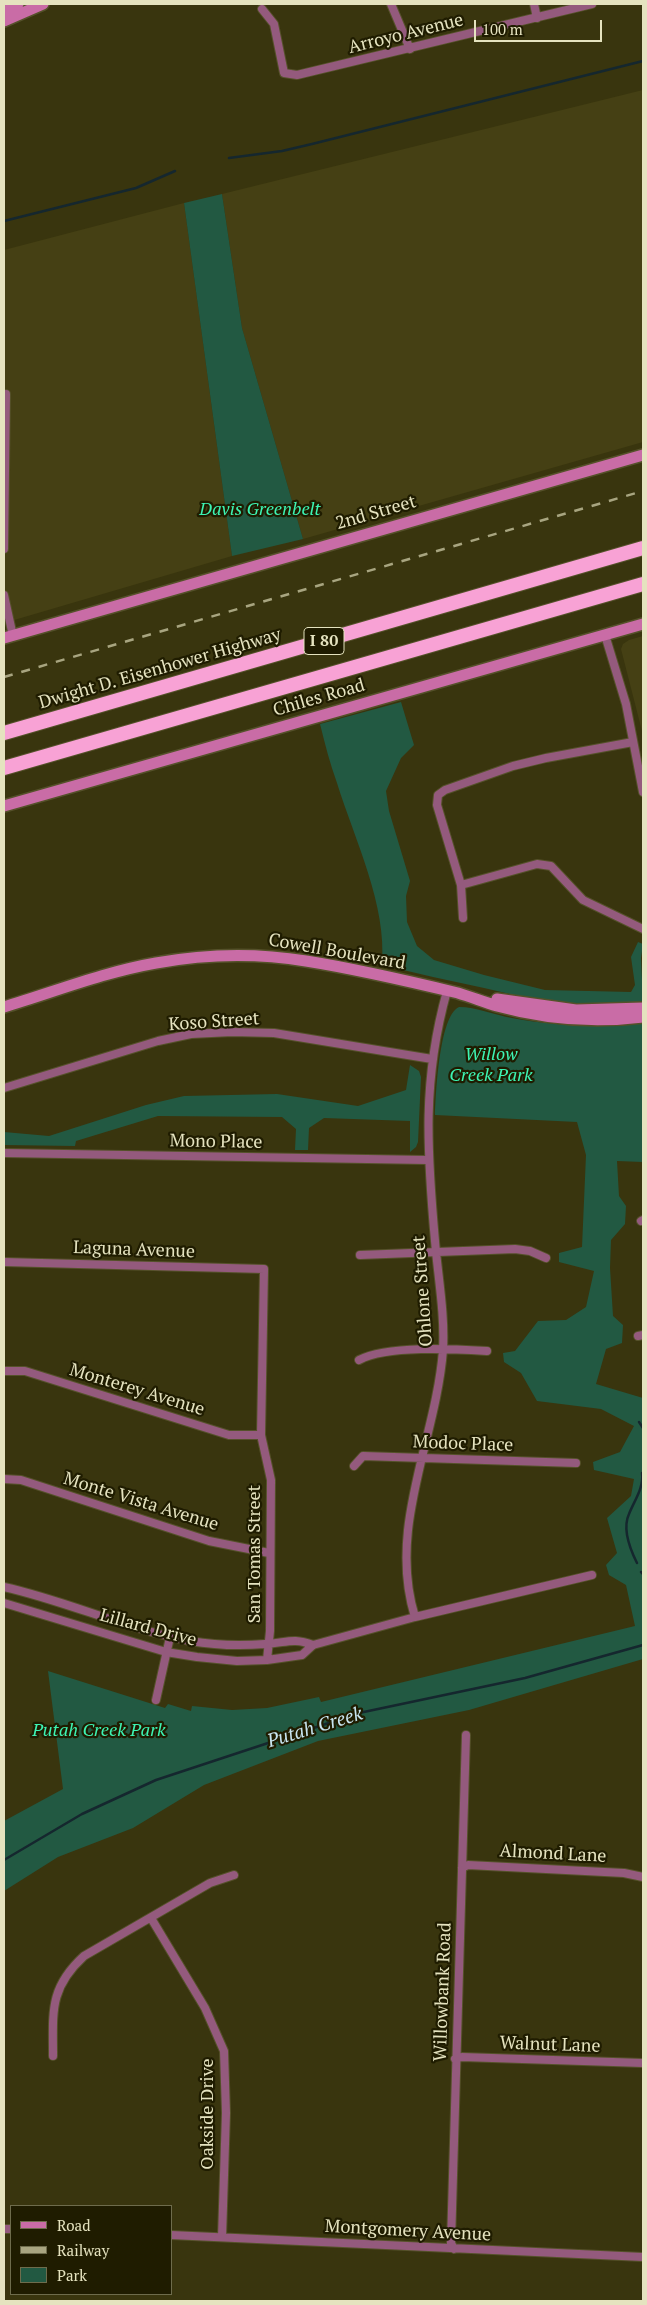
<!DOCTYPE html>
<style>
body{margin:0}
#map{position:relative;width:647px;height:2305px;overflow:hidden;background:#39350e;font-family:"PT Serif",serif}
canvas{display:block}
.frame{position:absolute;inset:0;border:5px solid #e5e3bf;pointer-events:none}
.legend{position:absolute;left:10px;top:2205px;width:162px;height:90px;box-sizing:border-box;background:#1f1c00;border:1px solid #6e6c4c;margin:0;padding:6px 9px;list-style:none;font-size:15px;color:#e5e3bf}
.legend li{display:flex;align-items:center;gap:10px;height:25px}
.legend b{width:25px;border:1px solid #6e6c4c}
.scale{position:absolute;left:474px;top:20px;width:128px;height:22px;box-sizing:border-box;border:2px solid #e5e3bf;border-top:0;padding-left:6px;font-size:15px;line-height:18px;white-space:nowrap;color:#e5e3bf;-webkit-text-stroke:4px #1f1c00;paint-order:stroke}
</style>
<div id="map">
<canvas width="647" height="2305"></canvas>
<div class="frame"></div>
<ul class="legend">
<li><b style="height:6px;background:#c96ca6"></b>Road</li>
<li><b style="height:6px;background:#a8a580"></b>Railway</li>
<li><b style="height:14px;background:#225942"></b>Park</li>
</ul>
<div class="scale">100 m</div>
</div>
<script>
const context = document.querySelector('canvas').getContext('2d');
context.lineJoin = 'round';
function fill(path, color) {
  context.fillStyle = color;
  context.fill(path, 'evenodd');
}
function strokePath(path, color, width, dash) {
  context.strokeStyle = color;
  context.lineWidth = width;
  context.lineCap = dash ? 'butt' : 'round';
  context.setLineDash(dash || []);
  context.stroke(path);
}
function drawText(font, color, halo, rows, align = 'center') {
  context.font = font + ' "PT Serif",serif';
  context.lineWidth = 4.5;
  context.setLineDash([]);
  context.textBaseline = 'middle';
  context.strokeStyle = halo;
  context.fillStyle = color;
  for (const [text, x, y, turn = 0] of rows) {
    context.save();
    context.translate(x, y);
    context.rotate((+turn || 0) * Math.PI / 180);
    context.textAlign = isNaN(turn) ? turn : align;
    if (halo) context.strokeText(text, 0, 0);
    context.fillText(text, 0, 0);
    context.restore();
  }
}
fill(new Path2D(`
 M643,90V442L303,539L242,328L222,194Z
 M184,203L232,556L4,623V250Z
 M643,636V735L621,649L623,644L629,640Z`), '#454014');
fill(new Path2D(`
 M222,194L242,328L303,539L232,556L184,203Z
 M401,702L414,745L401,758L386,791L389,811L410,881L406,896L407,922L417,946L434,960L484,975L545,990L631,992L635,985L631,957L638,942L643,944L641,958L643,1001C590,1013 536,1000 484,988C450,981 416,973 382,965C387,904 355,841 337,783C330,764 325,744 320,724Z
 M459,1007C476,1007 495,1015 512,1018C555,1026 600,1028 643,1022V1162L617,1161L619,1196L626,1206L625,1224L611,1240L610,1268L613,1316L623,1325L622,1343L606,1349L596,1384L643,1398V1659L469,1710L318,1741L204,1785L133,1828L58,1857L4,1891V1821L63,1789L48,1671L165,1708L168,1704L191,1711L192,1706L232,1710L267,1708L319,1697L321,1702L635,1626L626,1585L609,1575L606,1565L617,1553L607,1518L631,1496L634,1479L594,1470L593,1462L620,1452L634,1426L601,1409L537,1401L521,1373L504,1362L503,1353L515,1351L538,1321L566,1320L586,1307L594,1271L559,1262V1253L582,1247L586,1155L577,1122L435,1115C436,1094 439,1016 459,1007Z
 M410,1065L419,1071L421,1077L418,1142L416,1147L410,1152V1121L324,1118L309,1128L308,1150H295L296,1129L282,1117L158,1116L76,1141L75,1146L4,1145V1132L49,1136L146,1105L184,1096L277,1094L358,1106L406,1090Z`), '#225942');
strokePath(new Path2D(`
 M229,158L282,151L312,144L643,61
 M4,221L136,188L175,171
 M639,1422L643,1428
 M637,1563C630,1549 622,1529 629,1514C634,1501 644,1488 642,1473
 M641,1572L643,1574
 M4,1860L82,1814L156,1780L359,1713L525,1678L643,1645`), '#15272e', 2.5);
const street = new Path2D(`
 M391,4L410,49
 M534,4L537,18
 M262,9L274,24L284,73L297,75L592,4
 M4,549L6,394
 M4,595L13,636
 M605,635L626,704L643,792
 M461,885L537,864L551,866L583,900L643,929
 M463,918L461,885L437,805L438,795L445,790L513,766L546,758L633,742
 M4,1088L158,1041L191,1034L232,1032L274,1033L432,1059
 M4,1153L427,1160
 M641,1221L643,1220
 M360,1255L515,1249L530,1251L546,1258
 M4,1262L264,1269L261,1435L271,1480L270,1631L267,1660
 M638,1336L643,1335
 M359,1360C387,1345 454,1349 487,1351
 M4,1371H25L229,1435H261
 M354,1466L363,1456L576,1463
 M4,1479L21,1480L209,1541L269,1553
 M4,1587C67,1601 126,1629 190,1641C214,1645 241,1646 265,1644C287,1643 292,1637 313,1645
 M4,1603L166,1652L197,1657L237,1661L267,1660L302,1655L313,1645L415,1617L592,1575
 M415,1617C387,1527 436,1440 443,1350C445,1314 438,1277 435,1241C427,1151 422,1080 447,991
 M156,1700L170,1637
 M462,1868L468,1865L624,1873L643,1877
 M151,1918L205,2008L224,2051L226,2113L222,2237
 M53,2056C53,2012 49,1988 84,1956L210,1883L234,1875
 M455,2059L462,2057L643,2063
 M4,2229H11
 M171,2235L643,2257
 M454,2249L451,2243L466,1735`);
const secondary = new Path2D(`
 M4,9L18,4
 M4,21L43,4
 M4,638L643,455
 M4,806L643,624
 M497,999L576,1010L643,1008
 M4,1007C54,992 104,972 156,963C205,954 257,953 306,961C357,969 408,981 458,993C471,997 484,1002 497,1006C544,1019 595,1023 643,1017`);
const highway = new Path2D(`
 M4,733L643,548
 M4,768L643,584`);
strokePath(street, '#55512a', 10);
strokePath(secondary, '#55512a', 14);
strokePath(highway, '#55512a', 16);
strokePath(street, '#945a7d', 8);
strokePath(secondary, '#c96ca6', 11);
strokePath(highway, '#f8a2d5', 14);
strokePath(new Path2D(`
 M4,677L643,491`), '#a8a580', 2.5, [9, 9]);
for (const [x, y, w] of [
 [324,641,40]
]) {
  const box = new Path2D();
  box.roundRect(x - w / 2, y - 13.5, w, 27, 4);
  context.fillStyle = '#1f1c00';
  context.fill(box);
  strokePath(box, '#e5e3bf', 1);
}
drawText('bold 16px', '#e5e3bf', null, [
 ["I 80",324,641]
]);
drawText('18px', '#e5e3bf', '#1f1c00', [
 ["Arroyo Avenue",406,34,-14],
 ["2nd Street",376,513,-16],
 ["Dwight D. Eisenhower Highway",160,669,-16],
 ["Chiles Road",319,698,-16],
 ["Cowell Boulevard",337,952,10],
 ["Koso Street",214,1022,-4],
 ["Mono Place",216,1142,1],
 ["Laguna Avenue",134,1250,2],
 ["Ohlone Street",423,1291,-94],
 ["Monterey Avenue",137,1390,17],
 ["Modoc Place",463,1444,2],
 ["Monte Vista Avenue",141,1502,17],
 ["San Tomas Street",255,1554,-90],
 ["Lillard Drive",148,1628,15],
 ["Almond Lane",553,1854,3],
 ["Willowbank Road",443,1992,-88],
 ["Walnut Lane",550,2045,2],
 ["Oakside Drive",208,2114,-90],
 ["Montgomery Avenue",408,2231,3]
]);
drawText('italic 18px', '#3df4b3', '#1f1c00', [
 ["Davis Greenbelt",260,510],
 ["Willow",491,1055],
 ["Creek Park",491,1076],
 ["Putah Creek Park",99,1731]
]);
drawText('italic 19px', '#c8e5f0', '#1f1c00', [
 ["Putah Creek",315,1728,-17]
]);
</script>
